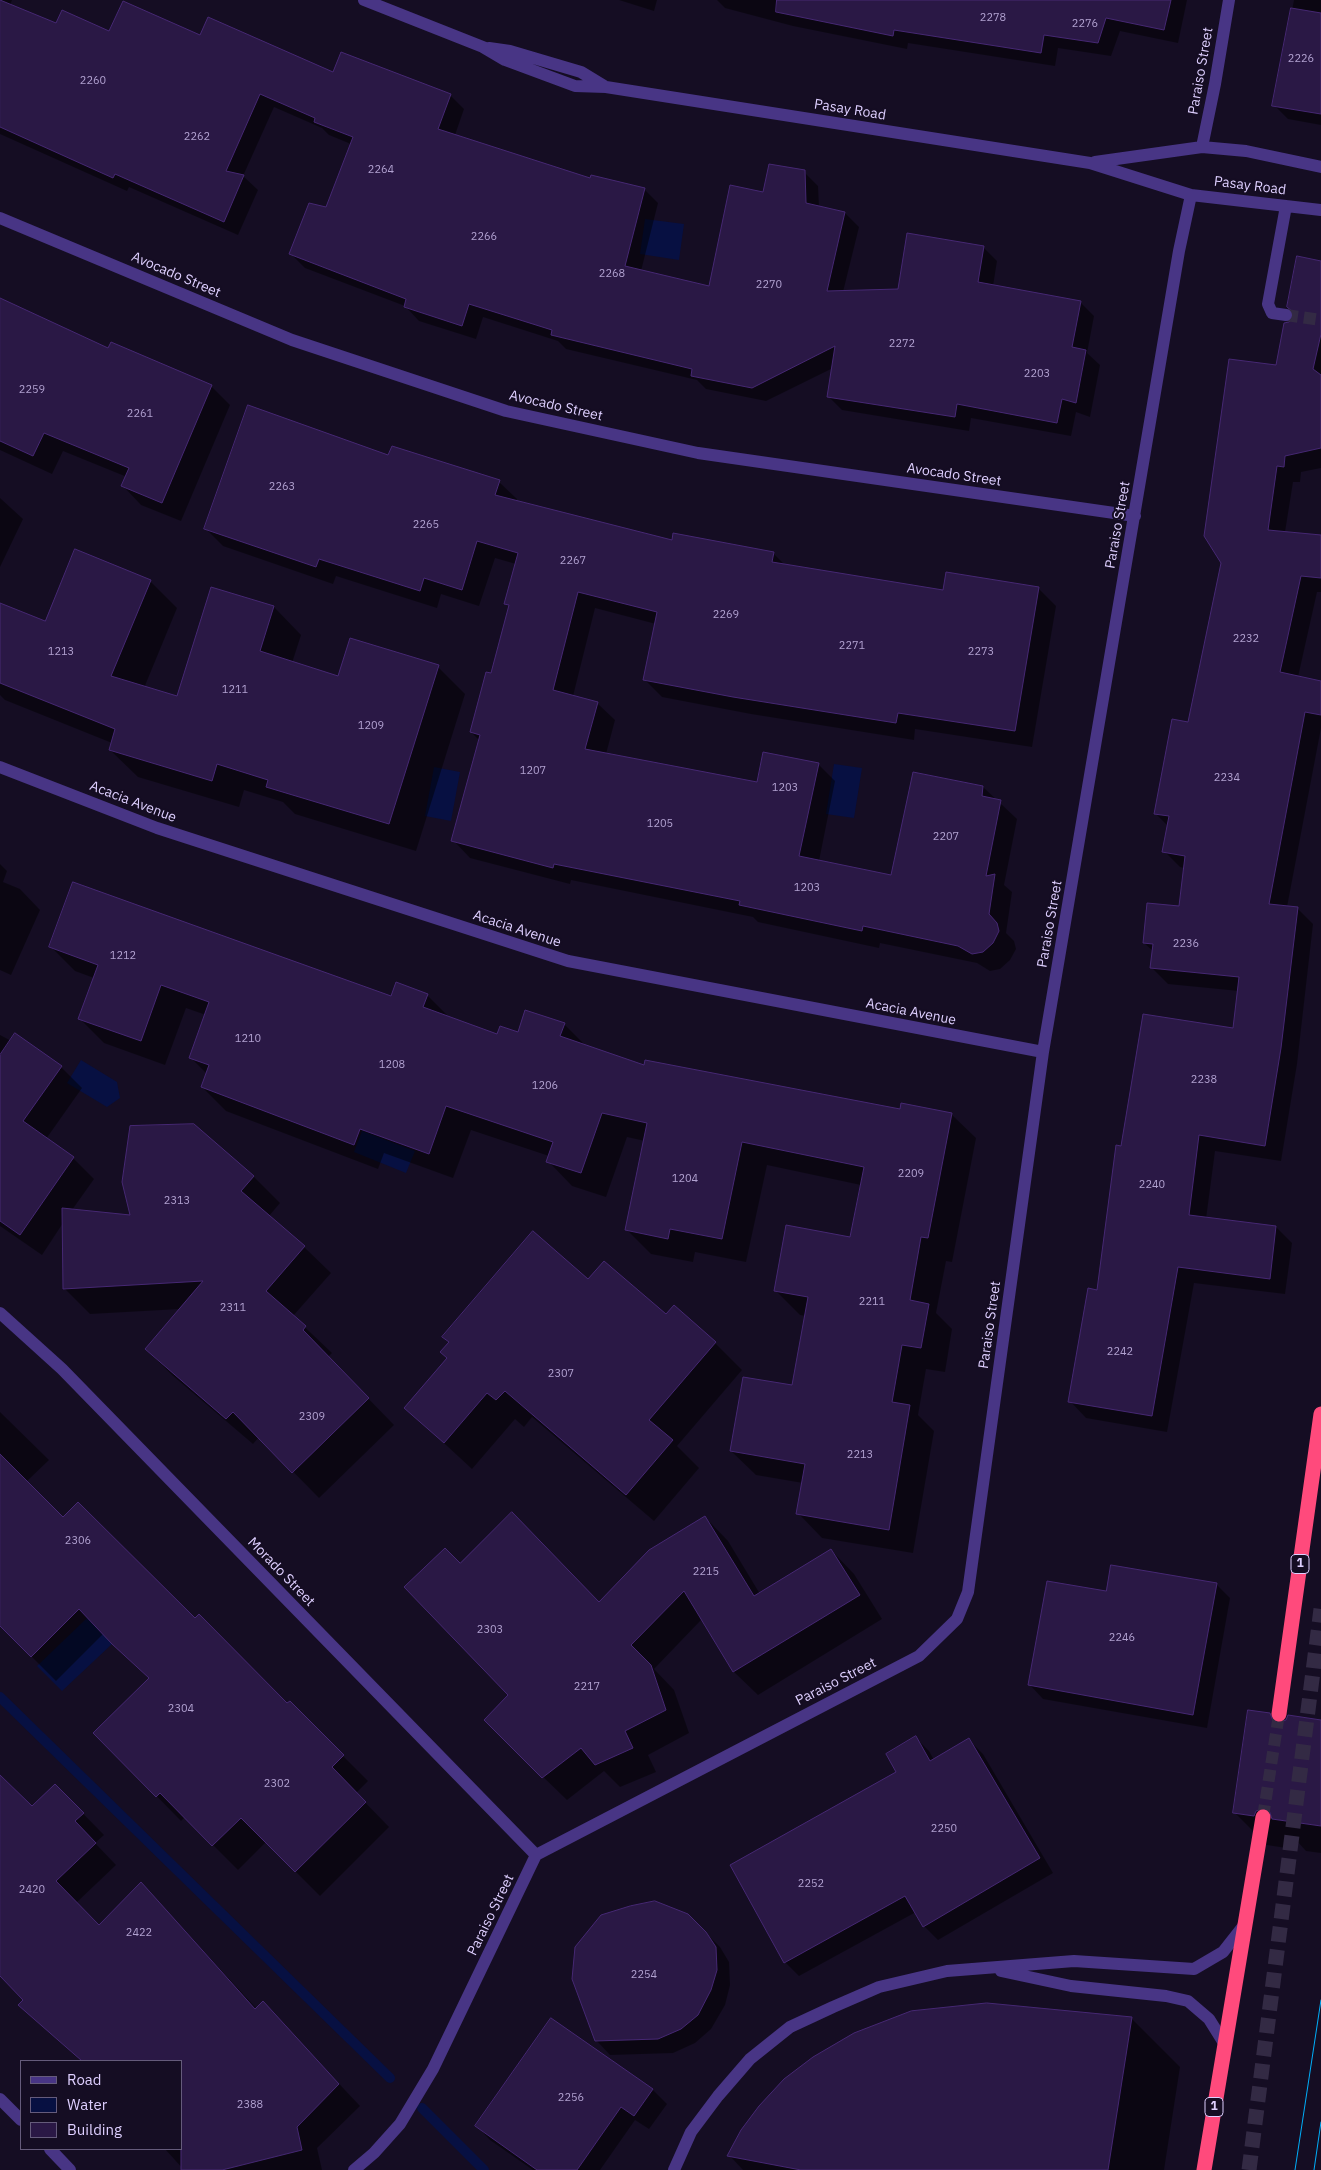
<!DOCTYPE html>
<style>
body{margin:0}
#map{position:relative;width:1321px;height:2170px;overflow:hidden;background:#150d23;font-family:"IBM Plex Sans",sans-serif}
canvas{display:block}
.legend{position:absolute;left:20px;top:2060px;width:162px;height:90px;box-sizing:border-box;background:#150d23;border:1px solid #655b7b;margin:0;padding:6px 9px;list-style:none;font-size:15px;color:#decfff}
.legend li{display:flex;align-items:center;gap:10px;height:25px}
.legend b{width:25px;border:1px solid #655b7b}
</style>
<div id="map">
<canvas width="1321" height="2170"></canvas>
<ul class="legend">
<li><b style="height:6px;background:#483585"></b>Road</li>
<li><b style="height:14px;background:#071042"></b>Water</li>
<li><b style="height:14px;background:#2a1845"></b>Building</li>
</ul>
</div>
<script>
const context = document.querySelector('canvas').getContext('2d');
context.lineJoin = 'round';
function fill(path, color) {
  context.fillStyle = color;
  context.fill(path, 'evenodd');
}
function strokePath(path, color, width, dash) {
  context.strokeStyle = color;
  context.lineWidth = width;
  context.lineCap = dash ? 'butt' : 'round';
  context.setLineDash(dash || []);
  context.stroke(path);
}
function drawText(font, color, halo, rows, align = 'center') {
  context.font = font + ' "IBM Plex Sans",sans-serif';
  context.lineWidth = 4;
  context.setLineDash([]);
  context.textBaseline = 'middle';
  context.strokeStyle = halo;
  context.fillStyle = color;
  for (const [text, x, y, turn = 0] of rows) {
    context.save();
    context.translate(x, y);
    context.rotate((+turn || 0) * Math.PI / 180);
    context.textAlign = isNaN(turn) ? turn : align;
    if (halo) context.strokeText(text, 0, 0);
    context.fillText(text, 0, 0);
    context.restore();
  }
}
fill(new Path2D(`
 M645,219L684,224L679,260L640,254Z
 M834,764L862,768L854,818L826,814Z
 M434,767L460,772L451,821L425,816Z
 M81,1060L117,1082L120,1098L107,1107L67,1083Z
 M362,1131L415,1151L406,1173L354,1152Z
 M87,1618L112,1644L62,1691L37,1666Z`), '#071042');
fill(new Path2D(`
 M0,0H12L10,5L57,25L110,33L201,36L333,74L450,95L464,109L455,135L591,179L644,189L658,203L641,271L710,288L764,193L804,172L818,186L819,207L845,213L859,227L843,292L899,290L983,247L997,261L993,286L1080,302L1094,316L1087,353L1100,365L1090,417L1076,412L1071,436L971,418L969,431L842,410L828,396L833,368L766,401L706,389L697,380L566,349L558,341L483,317L476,339L419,321L405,306L305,268L291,254L326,209L351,144L329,135L322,128L274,107L243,176L258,190L238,235L129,187L127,191L0,134Z
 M619,0H657L654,11Z
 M717,0H1187L1178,43L1120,31L1111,56L1058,48L1055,66L908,43L907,49L793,26L725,8Z
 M1294,0H1321V125L1288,119L1274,105Z
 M1321,262V468L1301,472L1300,482H1293L1285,532L1321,536V592H1317L1298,677L1321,682V728L1287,907L1297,908L1313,924L1297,1064L1281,1161L1215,1151L1206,1219L1276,1227L1292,1243L1285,1294L1194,1283L1167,1432L1086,1418L1070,1401L1098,1291L1122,1147L1235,1030L1239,991L1168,984L1152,968L1154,952L1144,943L1180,908L1184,868L1180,867L1164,851L1169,827L1155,813L1189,724L1277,366L1290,323L1295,317Z
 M0,299L109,349L211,386L230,405L181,521L141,505L123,486L127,477L63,451L52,474L0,450Z
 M389,457L499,482L517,499L516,501L673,542L773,553L786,566L944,591L1038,588L1056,606L1032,747L915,729L914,740L751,714L662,697L645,680L656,624L595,608L573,696L597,703L615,720L606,754L758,784L818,764L835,781L819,861L892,877L983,787L1017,819L1004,885L1012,892L1006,933L1014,941L1016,949L1010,960L1000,969L990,971L977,963L880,943L879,948L758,922L753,917L571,880L570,884L470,858L453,840L480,741L471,732L492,675L509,607L506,603L516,564L495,558L479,606L441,594L437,608L336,576L333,584L223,546L205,528Z
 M0,498L23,519L0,567Z
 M150,581L177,608L144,688L178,698L212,589L274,607L301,635L292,663L339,677L438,667L465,694L416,851L295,814L283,802L244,790L239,807L138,777L110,750L112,743L5,700L0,695V619L46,622Z
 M0,864L7,871L3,882L20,889L40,910L11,975L0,970Z
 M51,947L392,997L427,995L451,1019L498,1036L519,1034L564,1024L587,1047L645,1067L900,1110L951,1114L976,1138L952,1262L946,1261L936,1313L952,1329L945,1372L926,1369L918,1415L934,1431L913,1553L822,1538L798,1513L803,1483L756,1475L731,1451L793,1387L806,1316L800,1315L776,1291L851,1238L861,1185L767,1165L746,1262L695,1252L693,1262L651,1254L627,1230L645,1141L627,1137L606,1197L572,1186L548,1161L549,1156L471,1130L453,1178L384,1153L378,1169L226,1111L202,1087L207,1074L190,1057L206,1015L186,1008L165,1065L104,1043L79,1018L94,978L75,971Z
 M0,1035L61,1067L82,1088L46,1139L73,1158L94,1179L72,1210L131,1217L193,1125L254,1177L280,1203L269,1216L304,1247L331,1273L293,1316L332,1353L328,1357L394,1425L319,1498L259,1437L253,1444L172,1375L146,1349L180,1309L90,1314L64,1288L63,1223L42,1255L0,1226Z
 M588,1281L667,1316L674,1307L715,1343L742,1370L677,1446L699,1468L654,1521L532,1417L524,1427L515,1419L472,1469L406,1408Z
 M0,1412L49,1460L26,1482L63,1519L195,1620L288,1705L290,1703L368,1781L356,1793L389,1827L320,1896L266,1842L238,1870L185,1817L181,1821L95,1733L150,1679L104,1633L56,1681L0,1625Z
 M705,1517L728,1541L760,1594L831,1550L854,1574L882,1619L758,1695L734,1672L702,1619L654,1669L674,1690L689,1733L648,1755L656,1772L620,1787L604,1771L567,1800L509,1744L510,1695L460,1564L599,1603Z
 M1216,1584L1230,1598L1207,1728L1043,1699L1030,1685L1107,1593Z
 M1269,1714L1279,1724L1321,1721V1853L1306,1851L1296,1840L1289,1843L1286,1848L1267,1845L1235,1813Z
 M916,1738L929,1751L934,1760L969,1740L983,1754L1053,1873L938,1940L924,1926L916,1912L799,1976L785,1962L898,1773Z
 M0,1776L32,1808L55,1785L104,1835L95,1843L116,1865L76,1903L99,1926L141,1884L257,2009L263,2003L360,2106L317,2148L322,2170H184L165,2149H181V2061H81L20,2005L25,2000L0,1974Z
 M688,1915L720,1947L729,1962L730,1985L725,2005L711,2029L695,2043L673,2053L610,2055L596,2040Z
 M1131,2018L1180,2067L1164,2170H743L729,2155Z
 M552,2019L653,2090L667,2104L649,2129L635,2120L600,2170H533L490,2140L477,2126Z`), '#0007');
strokePath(new Path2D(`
 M0,1697L390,2078
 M422,2108L484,2170`), '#071042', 10);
const building = new Path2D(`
 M0,0L56,23L62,10L109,31L123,1L200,35L208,17L333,72L341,52L451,94L438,129L590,178L591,175L645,188L625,266L709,286L730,185L763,192L769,164L805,170L806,203L845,212L827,291L898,289L907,233L984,246L978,282L1081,301L1072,347L1086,350L1076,403L1062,399L1057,423L957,404L955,417L827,397L835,346L752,388L691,376L692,369L551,335L552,330L469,304L462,326L404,307L406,299L289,254L309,203L326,207L353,137L314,122L315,118L260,94L226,171L244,175L224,222L115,174L113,178L0,127Z
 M777,0H1171L1164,30L1106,18L1098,43L1044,35L1041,53L894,30L893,36L776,12Z
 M1291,8L1321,13V114L1272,106Z
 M1297,256L1321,261V334L1313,369L1321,375V448L1285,456L1284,467L1277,466L1268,530L1321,535V578L1301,576L1280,672L1321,681V715L1305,712L1269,904L1298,907L1281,1048L1265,1146L1199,1135L1189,1215L1276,1226L1270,1279L1178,1267L1152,1416L1068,1402L1088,1288L1097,1290L1116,1145L1121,1146L1143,1014L1233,1028L1239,977L1150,968L1153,944L1143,943L1147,903L1179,906L1185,856L1162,852L1169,816L1154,814L1172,719L1188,722L1221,563L1204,536L1229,359L1276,365L1284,323L1289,322L1294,317L1293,312L1287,307Z
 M0,298L108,348L111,342L212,385L162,503L121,486L129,468L44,433L33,456L0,441Z
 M248,405L388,455L392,446L500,480L495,495L672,540L673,533L774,552L772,562L943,590L946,572L1039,587L1015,731L898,713L896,723L733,697L643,680L657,612L578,592L553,690L598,702L585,749L757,782L763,752L819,763L799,856L891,875L913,772L983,786L982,796L1001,800L986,876L995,874L989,914L997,923L999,931L993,943L983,952L972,954L958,946L863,926L862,931L739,905L740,901L554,864L553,868L451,841L480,735L470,732L486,672L491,673L509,605L504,604L518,553L477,541L462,590L424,578L420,591L319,559L316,567L204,529Z
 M75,549L151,580L111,676L177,696L211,587L274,606L260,651L338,676L350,638L439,665L389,824L266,787L268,780L217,764L212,781L109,750L115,729L0,683V603L45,621Z
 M73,882L391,996L396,982L428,994L423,1007L497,1034L500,1026L518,1032L525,1010L565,1023L560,1036L644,1065L645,1060L900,1109L901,1103L952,1113L928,1238L921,1237L910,1300L929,1304L921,1348L902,1345L892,1402L910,1405L889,1530L796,1514L805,1464L730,1451L743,1377L792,1385L808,1297L774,1291L786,1225L850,1237L864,1167L742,1142L722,1239L670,1229L668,1239L625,1230L647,1123L602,1113L581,1173L546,1162L553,1142L446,1106L429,1154L360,1129L354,1145L201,1087L209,1065L189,1058L209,1002L161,985L141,1041L78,1019L98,965L49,947Z
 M15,1033L62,1066L23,1121L74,1157L20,1235L0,1221V1055Z
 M194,1124L254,1176L241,1191L305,1246L266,1291L306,1326L303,1330L369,1398L292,1473L233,1412L226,1419L145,1349L203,1281L63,1289L62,1208L130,1215L122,1182L130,1126Z
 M533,1231L588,1279L604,1261L666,1314L674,1305L716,1342L649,1420L673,1440L626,1495L505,1391L496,1400L487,1393L444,1443L404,1408L447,1358L440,1352L449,1342L442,1337Z
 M0,1454L63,1517L78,1502L195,1618L199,1614L287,1703L290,1701L344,1755L332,1767L366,1802L295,1872L241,1818L212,1846L160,1793L156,1797L93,1733L149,1678L112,1644L79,1609L31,1657L0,1626Z
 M512,1512L599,1602L649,1550L705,1516L754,1596L831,1549L860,1595L733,1672L684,1591L631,1645L651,1665L666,1710L625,1731L633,1748L595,1765L581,1748L542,1778L484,1720L508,1695L404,1587L445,1548L460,1563Z
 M1111,1565L1217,1583L1193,1715L1028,1685L1047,1581L1106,1591Z
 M1248,1710L1270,1713L1273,1721L1278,1723L1286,1720L1288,1715L1321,1720V1826L1272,1819L1269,1810L1264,1808L1256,1811L1254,1816L1233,1813Z
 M916,1736L930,1761L969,1738L1040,1858L923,1927L905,1896L784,1963L730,1865L896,1772L886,1754Z
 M0,1775L32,1806L55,1784L84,1813L75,1821L96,1843L56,1881L99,1925L141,1882L255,2009L263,2001L339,2084L297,2127L302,2150L222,2170H181V2061H82L18,2005L23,2000L0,1976Z
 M655,1901L688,1914L706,1932L716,1947L717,1970L711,1990L698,2015L681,2029L658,2039L595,2041L572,1979L575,1947L601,1915L630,1906Z
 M987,2003L1132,2017L1108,2170H801L727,2156L741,2130L759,2106L784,2079L813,2057L854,2033L911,2011Z
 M551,2018L653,2089L634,2116L621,2107L577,2170H537L475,2126Z`);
fill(building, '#2a1845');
strokePath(building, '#462873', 1);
strokePath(new Path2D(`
 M1286,315L1321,320`), '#332a44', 12, [12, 6]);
strokePath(new Path2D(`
 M1263,1817L1279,1714`), '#332a44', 12, [12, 6]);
strokePath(new Path2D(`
 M1249,2170L1321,1609`), '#332a44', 15, [15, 8]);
strokePath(new Path2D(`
 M364,0L483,47L505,60L575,86L606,87L1090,163L1191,195L1321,210
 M489,48L510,51L581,72L604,86
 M1202,147L1215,84L1229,0
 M1095,162L1202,147L1246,151L1321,167
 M0,218L292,340L506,411L698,453L1135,516
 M1286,315L1272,313L1268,304L1286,206
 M0,767L157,828L568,961L1043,1052
 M0,1313L62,1369L536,1855
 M1001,1971L1071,1986L1166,1996L1188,2001L1209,2019L1224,2043
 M0,2099L21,2120
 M50,2149L70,2170
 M354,2170L374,2153L400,2124L433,2069L536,1855L919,1656L957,1619L968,1592L1043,1052L1179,251L1191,195
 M674,2170L691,2132L718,2096L750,2059L790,2027L833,2007L879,1987L947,1971L1074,1961L1194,1969L1223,1952L1245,1924`), '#483585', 12);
strokePath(new Path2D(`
 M1279,1714L1321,1414
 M1204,2170L1263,1817`), '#ff4a7c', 15);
strokePath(new Path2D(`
 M1295,2170L1321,2000
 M1314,2170L1321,2122`), '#00affa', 1);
drawText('11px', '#b1a1d0', null, [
 ["2278",993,18],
 ["2276",1085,24],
 ["2226",1301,59],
 ["2260",93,81],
 ["2262",197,137],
 ["2264",381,170],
 ["2266",484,237],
 ["2268",612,274],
 ["2270",769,285],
 ["2272",902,344],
 ["2203",1037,374],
 ["2259",32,390],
 ["2261",140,414],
 ["2263",282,487],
 ["2265",426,525],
 ["2267",573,561],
 ["2269",726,615],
 ["2232",1246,639],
 ["2271",852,646],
 ["1213",61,652],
 ["2273",981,652],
 ["1211",235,690],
 ["1209",371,726],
 ["1207",533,771],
 ["2234",1227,778],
 ["1203",785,788],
 ["1205",660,824],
 ["2207",946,837],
 ["1203",807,888],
 ["2236",1186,944],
 ["1212",123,956],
 ["1210",248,1039],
 ["1208",392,1065],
 ["2238",1204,1080],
 ["1206",545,1086],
 ["2209",911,1174],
 ["1204",685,1179],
 ["2240",1152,1185],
 ["2313",177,1201],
 ["2211",872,1302],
 ["2311",233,1308],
 ["2242",1120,1352],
 ["2307",561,1374],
 ["2309",312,1417],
 ["2213",860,1455],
 ["2306",78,1541],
 ["2215",706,1572],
 ["2303",490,1630],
 ["2246",1122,1638],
 ["2217",587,1687],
 ["2304",181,1709],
 ["2302",277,1784],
 ["2250",944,1829],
 ["2252",811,1884],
 ["2420",32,1890],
 ["2422",139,1933],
 ["2254",644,1975],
 ["2256",571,2098],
 ["2388",250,2105]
]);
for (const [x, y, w] of [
 [1300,1564,18],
 [1214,2107,18]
]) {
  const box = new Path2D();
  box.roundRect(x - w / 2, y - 9.5, w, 19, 4);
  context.fillStyle = '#150d23';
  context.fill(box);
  strokePath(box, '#decfff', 1);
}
drawText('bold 12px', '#decfff', null, [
 ["1",1300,1564],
 ["1",1214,2107]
]);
drawText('14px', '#decfff', '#150d23', [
 ["Paraiso Street",1201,71,-80],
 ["Pasay Road",850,110,9],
 ["Pasay Road",1250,186,7],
 ["Avocado Street",176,275,23],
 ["Avocado Street",556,406,13],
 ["Avocado Street",954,475,8],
 ["Paraiso Street",1118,525,-80],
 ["Acacia Avenue",133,802,21],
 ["Paraiso Street",1050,924,-80],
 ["Acacia Avenue",517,929,18],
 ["Acacia Avenue",911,1012,11],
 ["Paraiso Street",990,1325,-82],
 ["Morado Street",281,1572,46],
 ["Paraiso Street",836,1682,-27],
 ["Paraiso Street",491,1915,-64]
]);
</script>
